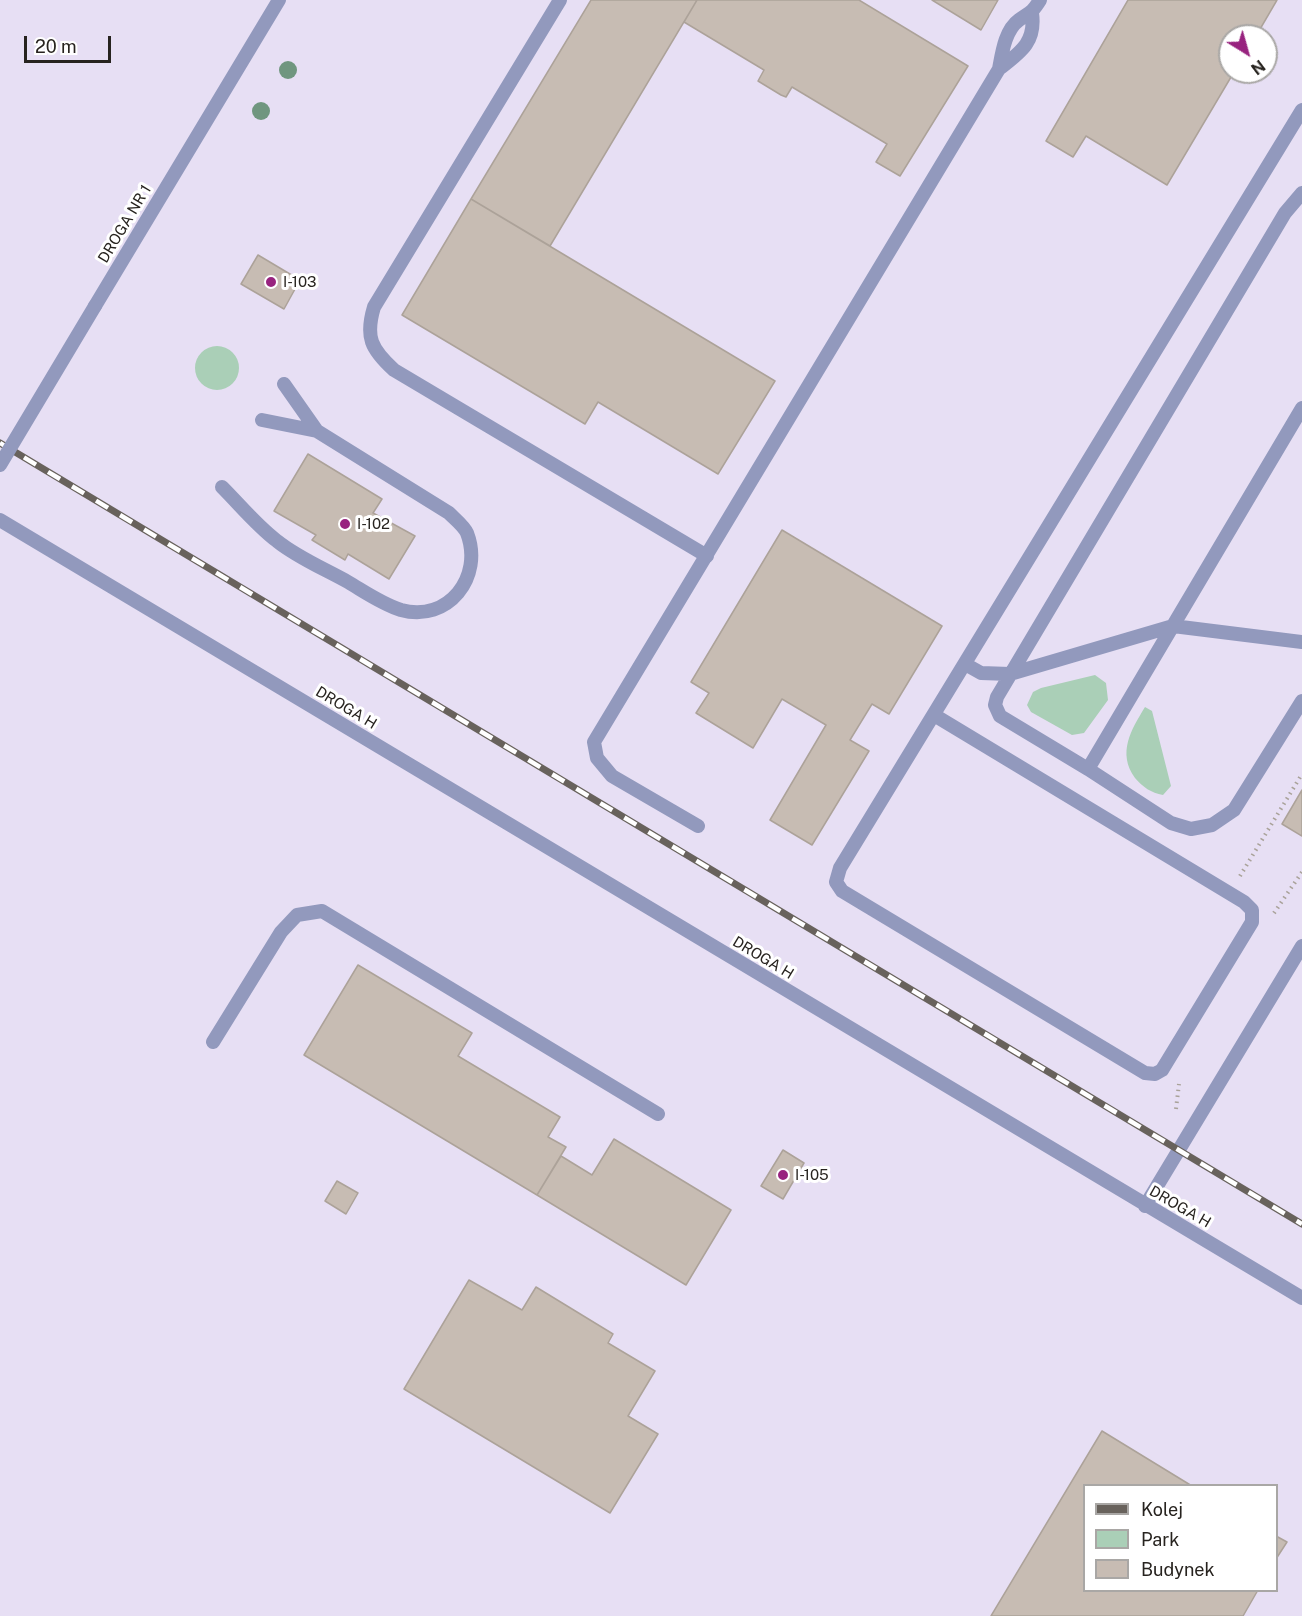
<!DOCTYPE html>
<style>
body{margin:0}
#map{position:relative;width:1302px;height:1616px;overflow:hidden;background:#f5ece0;font-family:"Public Sans",sans-serif}
canvas{display:block}
.legend{position:absolute;left:1083px;top:1484px;width:195px;height:108px;box-sizing:border-box;background:#fff;border:2px solid #a9a7a5;margin:0;padding:8px 10px;list-style:none;font-size:18px;color:#27231f}
.legend li{display:flex;align-items:center;gap:12px;height:30px}
.legend b{width:30px;border:2px solid #a9a7a5}
.north{position:absolute;left:1218px;top:24px;width:60px;height:60px;box-sizing:border-box;background:#fff;border:2px solid #a9a7a5;border-radius:50%;rotate:143deg;font-size:16px;font-weight:700;line-height:24px;text-align:center;color:#27231f}
.north::after{content:'';display:block;margin:auto;width:21px;height:27px;background:#98237f;clip-path:polygon(50% 0,100% 100%,50% 72%,0 100%)}
.scale{position:absolute;left:24px;top:36px;width:87px;height:27px;box-sizing:border-box;border:3px solid #27231f;border-top:0;padding-left:8px;font-size:18px;line-height:21px;white-space:nowrap;color:#27231f;-webkit-text-stroke:4px #fff;paint-order:stroke}
</style>
<div id="map">
<canvas width="1302" height="1616"></canvas>
<ul class="legend">
<li><b style="height:8px;background:#68625c"></b>Kolej</li>
<li><b style="height:16px;background:#aacfb7"></b>Park</li>
<li><b style="height:16px;background:#c7bcb3"></b>Budynek</li>
</ul>
<div class="north">N</div>
<div class="scale">20 m</div>
</div>
<script>
const context = document.querySelector('canvas').getContext('2d');
context.lineJoin = 'round';
function fill(path, color) {
  context.fillStyle = color;
  context.fill(path, 'evenodd');
}
function strokePath(path, color, width, dash) {
  context.strokeStyle = color;
  context.lineWidth = width;
  context.lineCap = dash ? 'butt' : 'round';
  context.setLineDash(dash || []);
  context.stroke(path);
}
function drawText(font, color, halo, rows, align = 'center') {
  context.font = font + ' "Public Sans",sans-serif';
  context.lineWidth = 6;
  context.setLineDash([]);
  context.textBaseline = 'middle';
  context.strokeStyle = halo;
  context.fillStyle = color;
  for (const [text, x, y, turn = 0] of rows) {
    context.save();
    context.translate(x, y);
    context.rotate((+turn || 0) * Math.PI / 180);
    context.textAlign = isNaN(turn) ? turn : align;
    if (halo) context.strokeText(text, 0, 0);
    context.fillText(text, 0, 0);
    context.restore();
  }
}
fill(new Path2D(`
 M0,0H1302V1616H0ZM1230,36H1266V72H1230ZM1084,1486H1276V1590H1084Z`), '#e7dff4');
fill(new Path2D(`
 M195 368a22 22 0 1 1 44 0a22 22 0 1 1-44 0Z
 M1095,675L1106,683L1108,700L1084,733L1072,735L1031,712L1027,705L1033,692L1041,688Z
 M1145,707L1152,711L1171,786L1163,795C1151,793 1143,787 1135,778C1117,753 1131,730 1145,707Z`), '#aacfb7');
const building = new Path2D(`
 M591,0H697L550,246L471,199Z
 M697,0H859L968,66L900,176L876,162L887,144L792,87L786,97L781,95L758,81L764,70L684,22Z
 M932,0H998L981,30Z
 M1128,0H1277L1256,36H1230V72H1234L1167,185L1086,136L1073,157L1046,141Z
 M471,199L775,381L718,474L598,402L585,424L402,315Z
 M258,255L300,280L284,309L241,284Z
 M308,454L382,499L373,513L415,536L389,579L348,554L345,560L312,540L316,535L274,511Z
 M782,530L942,626L889,714L872,704L850,740L869,751L812,845L770,820L826,725L782,699L753,748L696,713L709,693L691,682Z
 M1302,790V836L1282,824Z
 M358,965L472,1033L458,1056L560,1117L548,1137L566,1147L537,1195L304,1055Z
 M614,1139L731,1210L686,1285L537,1195L561,1156L592,1175Z
 M783,1150L804,1163L783,1199L761,1186Z
 M337,1181L358,1193L346,1214L325,1201Z
 M469,1280L522,1310L536,1287L613,1334L608,1343L655,1371L628,1416L658,1434L610,1513L404,1389Z
 M1102,1431L1192,1486H1084V1590H1258L1243,1616H991Z
 M1276,1536L1287,1542L1276,1559Z`);
fill(building, '#c7bcb3');
strokePath(building, '#aca299', 1.5);
strokePath(new Path2D(`
 M1240,876L1302,774
 M1274,913L1302,872
 M1176,1109L1179,1084`), '#a9a299', 4, [1.5, 4.5]);
strokePath(new Path2D(`
 M560,0L374,307C365,337 371,349 394,370L707,556
 M999,69C1021,52 1036,42 1032,13
 M95,306L279,0
 M284,384L317,431
 M1302,408L1088,769L1171,823L1191,829L1212,825L1234,810L1302,701
 M222,487C240,505 257,526 277,541C298,558 325,569 348,582C365,592 382,604 401,610C448,623 484,577 467,533C464,526 455,519 449,513L317,431L262,420
 M0,520L1302,1298
 M965,664L981,673L1010,674L1173,626L1302,642
 M934,715L1244,902L1252,910V922L1162,1070L1155,1074L1145,1073L842,891L836,882L840,868L1302,110
 M1088,769L1000,716L995,705L997,697L1285,213L1302,193
 M698,826L612,776L597,758L594,742L999,69C1002,53 1005,30 1019,20C1030,12 1032,13 1040,0
 M213,1042L281,932L297,915L322,911L658,1114
 M1145,1206L1302,946`), '#9299bd', 14);
const rail = new Path2D(`
 M0,443L1302,1224`);
strokePath(rail, '#68625c', 7);
strokePath(rail, '#fff', 4.5, [14]);
strokePath(new Path2D(`
 M0,465L95,306`), '#9299bd', 14);
context.fillStyle = '#70967f';
for (const [x, y] of [
 [288,70],
 [261,111]
]) {
  context.beginPath();
  context.arc(x, y, 9, 0, 2 * Math.PI);
  context.fill();
}
for (const [x, y, r, color] of [
 [271,282,6,"#98237f"],
 [345,524,6,"#98237f"],
 [783,1175,6,"#98237f"]
]) {
  const dot = new Path2D();
  dot.arc(x, y, r, 0, 2 * Math.PI);
  context.fillStyle = color;
  context.fill(dot);
  strokePath(dot, '#fff', 2);
}
drawText('15px', '#27231f', '#fff', [
 ["DROGA NR 1",125,224,-59],
 ["DROGA H",346,708,31],
 ["DROGA H",763,958,31],
 ["DROGA H",1180,1207,30]
]);
drawText('15px', '#27231f', '#fff', [
 ["I-103",283,282],
 ["I-102",357,524],
 ["I-105",795,1175]
], 'left');
</script>
